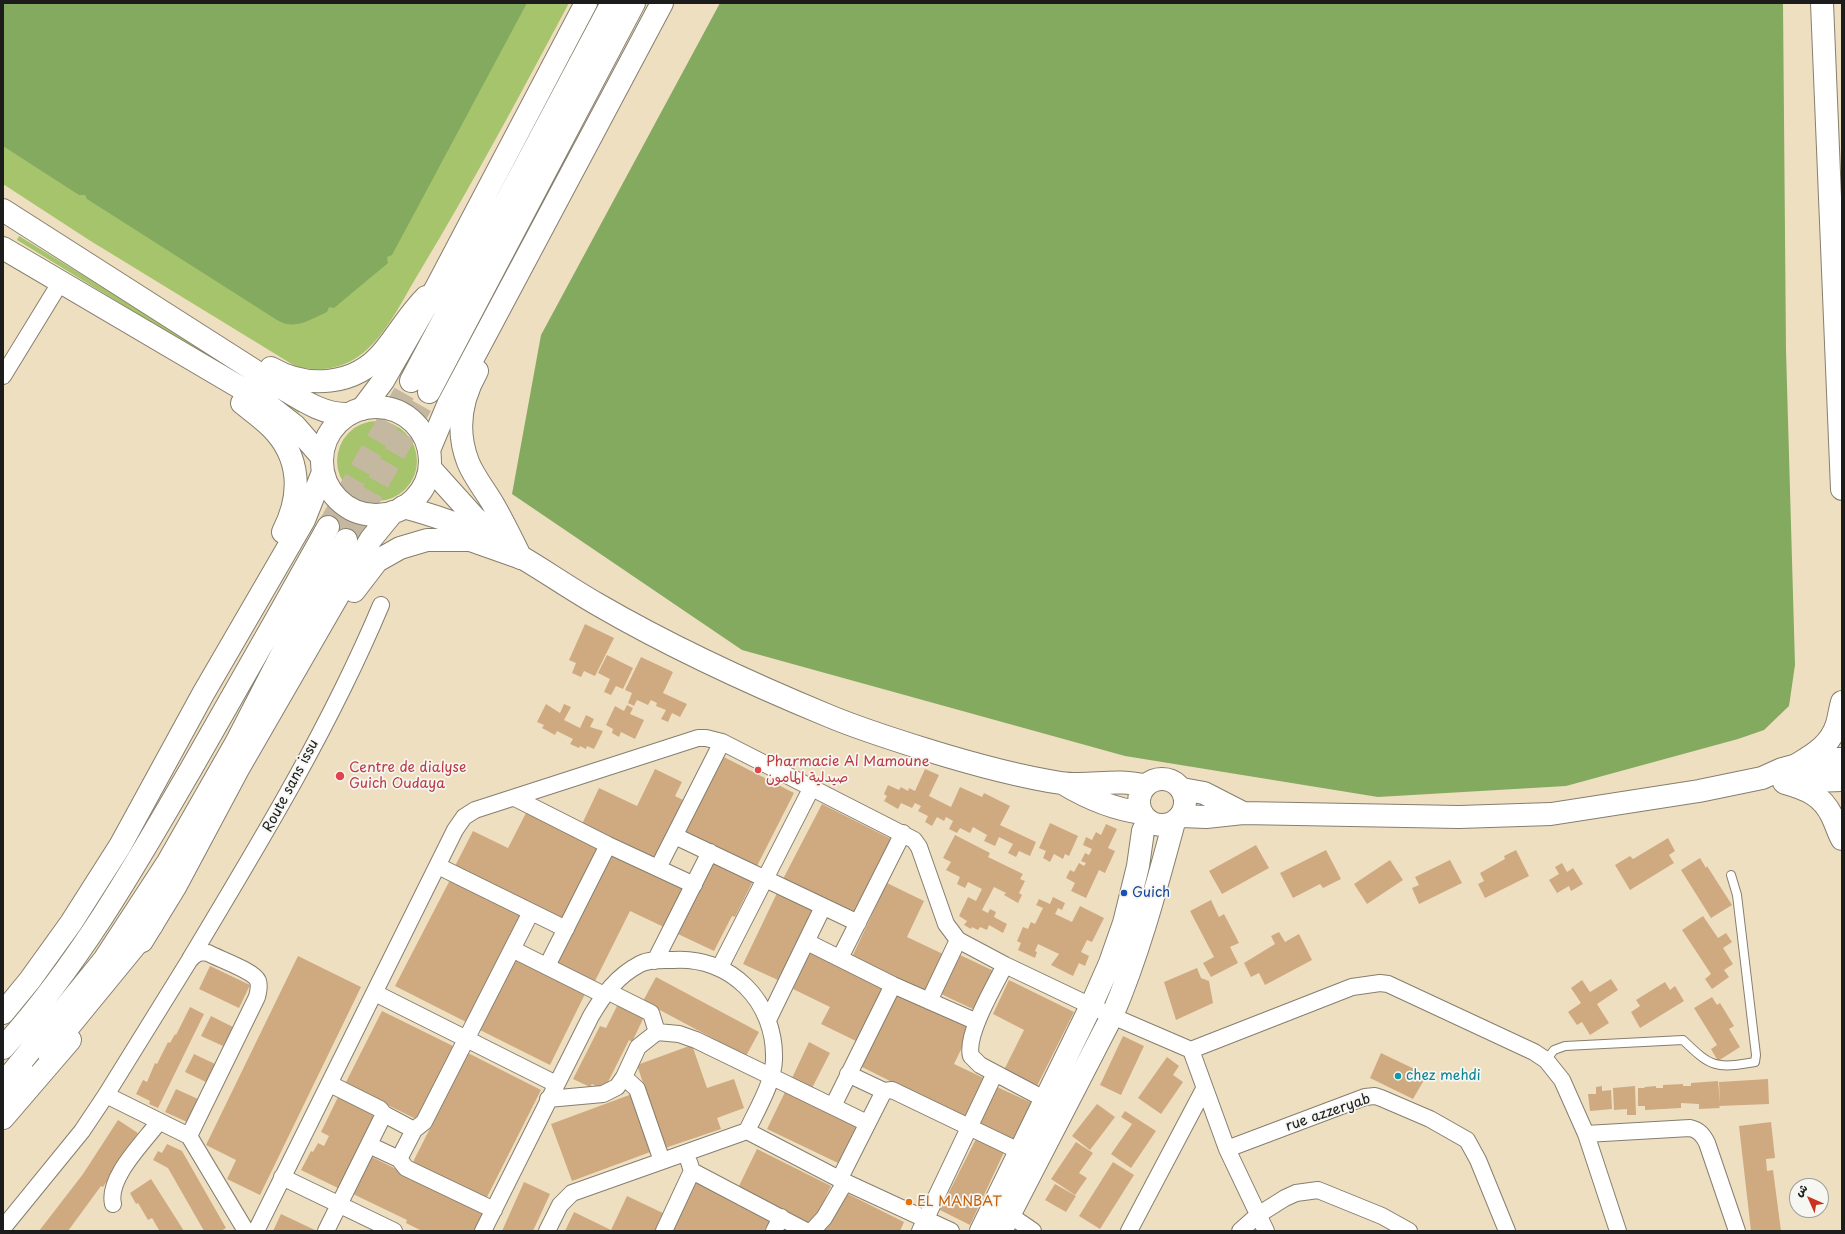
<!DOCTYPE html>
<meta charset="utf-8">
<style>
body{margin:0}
#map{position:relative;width:1845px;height:1234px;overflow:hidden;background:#efdfc1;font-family:"Playpen Sans","Playpen Sans Arabic",sans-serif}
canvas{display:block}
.frame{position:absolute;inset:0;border:4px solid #1c1c1c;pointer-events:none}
.north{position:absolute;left:1789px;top:1178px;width:40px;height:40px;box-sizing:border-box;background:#f6f6f2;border:1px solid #9f9f9c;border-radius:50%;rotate:315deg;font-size:11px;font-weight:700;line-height:16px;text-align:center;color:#1c1c1c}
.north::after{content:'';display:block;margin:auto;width:14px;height:18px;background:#c8321e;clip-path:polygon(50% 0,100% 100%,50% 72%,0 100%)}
</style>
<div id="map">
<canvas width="1845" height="1234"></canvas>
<div class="frame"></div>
<div class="north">ش</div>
</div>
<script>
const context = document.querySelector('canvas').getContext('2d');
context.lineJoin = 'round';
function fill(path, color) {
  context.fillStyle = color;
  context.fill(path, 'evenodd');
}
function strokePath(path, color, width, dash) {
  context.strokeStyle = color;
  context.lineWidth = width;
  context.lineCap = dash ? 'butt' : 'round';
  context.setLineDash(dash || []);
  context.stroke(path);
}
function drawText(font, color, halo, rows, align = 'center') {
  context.font = font + ' "Playpen Sans","Playpen Sans Arabic",sans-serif';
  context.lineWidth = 3.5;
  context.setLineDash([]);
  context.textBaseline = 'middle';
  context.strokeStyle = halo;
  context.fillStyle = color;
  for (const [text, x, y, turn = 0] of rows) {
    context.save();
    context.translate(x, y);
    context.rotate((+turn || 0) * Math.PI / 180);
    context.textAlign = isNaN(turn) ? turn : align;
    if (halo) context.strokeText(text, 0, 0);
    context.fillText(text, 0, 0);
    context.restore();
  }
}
fill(new Path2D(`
 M520,3H569C521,93 473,183 420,271C404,297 387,334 363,353C343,369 319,373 295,366L89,240L3,184V140L366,204Z
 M19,236L301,409L299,413L17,240Z
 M337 461a40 40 0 1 1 80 0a40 40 0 1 1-80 0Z`), '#a6c46b');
fill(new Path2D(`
 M3,3H527L392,255L387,257L388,263L334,308L329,307L327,312C311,319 295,331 277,320L87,199L85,195H79L3,146Z
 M720,3H1783L1786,350L1795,665L1789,706L1764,730L1738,739L1566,786L1378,797L1125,756L742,650L512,494L541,335Z`), '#84aa5f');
fill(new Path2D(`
 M585,624L614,638L595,676L584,671L581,677L572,673L576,663L569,660Z
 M607,655L633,668L623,689L616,686L611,695L604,692L610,679L598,673Z
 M641,657L673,672L663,693L687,704L680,717L672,713L668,722L661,719L666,710L656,706L657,703L651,700L648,705L637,700L634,706L628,703L632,693L625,690Z
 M546,704L560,713L564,704L571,707L564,720L580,728L586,715L594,719L590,727L603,731L594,749L587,746L586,749L580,746L579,748L570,744L573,739L557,731L555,735L542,728L544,725L537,722Z
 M627,705L633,708L630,714L644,720L635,739L621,732L619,737L612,733L613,729L606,725L615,706L624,711Z
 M722,756L794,793L756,868L684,831Z
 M655,769L682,782L675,796L683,800L655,859L582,824L599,788L637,806Z
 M925,769L939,775L929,796L951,807L960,787L982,797L984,793L1010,806L1000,825L1036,842L1030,856L1019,851L1016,857L1008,853L1013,844L999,837L995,846L984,841L987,835L973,827L970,833L960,828L957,833L949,829L953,821L946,817L944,821L937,817L932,826L925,822L928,816L918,811L921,806L915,803L912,808L901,803L898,809L884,801L887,796L884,794L888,785L899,790L901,787L908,791L909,788L915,791Z
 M822,804L895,841L856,916L783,879Z
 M527,811L600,847L563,920L455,866L473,831L508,848Z
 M1050,823L1078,836L1069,856L1065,854L1063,859L1054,854L1050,862L1043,858L1046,851L1039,848Z
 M1106,824L1117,829L1108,848L1115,851L1105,873L1099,870L1086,898L1071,891L1075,883L1066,878L1070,870L1074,872L1079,863L1084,866L1086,863L1081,861L1085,853L1089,855L1092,849L1083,845L1086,837L1092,840L1096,832L1101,835Z
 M955,835L990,853L988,857L1023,874L1020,879L1025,881L1019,893L1022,895L1018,903L1004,895L1006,893L994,887L982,910L988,913L990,909L996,912L994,917L1007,924L1003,933L989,925L987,930L980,927L978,930L972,927L971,929L964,925L967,921L959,916L968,897L976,901L982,889L968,882L965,888L957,884L960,877L946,870L951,862L943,858Z
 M1668,838L1675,851L1669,855L1674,863L1630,890L1615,865L1630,856L1633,859Z
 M1256,845L1269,868L1222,894L1209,871Z
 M1326,850L1341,879L1323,888L1320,884L1293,898L1280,873Z
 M1516,850L1529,876L1485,898L1478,884L1484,881L1480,873L1505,859L1504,856Z
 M613,853L685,889L666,928L630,911L595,981L558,963Z
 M1700,858L1706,868L1707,866L1732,905L1711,918L1681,870Z
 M714,860L754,879L735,917L732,916L714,951L678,934Z
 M1390,860L1403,880L1367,904L1354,884Z
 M1450,860L1462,883L1419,904L1412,888L1419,885L1415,877Z
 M1562,863L1567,872L1573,868L1583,884L1571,891L1569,886L1557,893L1549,880L1559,874L1555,867Z
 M451,878L524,915L468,1023L395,986Z
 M887,883L924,901L907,937L943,954L925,992L852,957Z
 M778,891L815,909L780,981L743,964Z
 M1053,897L1065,903L1062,910L1058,908L1055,914L1072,922L1080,906L1104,918L1092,942L1087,940L1081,952L1089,956L1085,966L1079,963L1073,976L1051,965L1059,954L1038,944L1035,951L1037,952L1035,958L1018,950L1021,943L1017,941L1023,927L1028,929L1031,922L1035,924L1043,908L1036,905L1039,899L1050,904Z
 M1211,900L1219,917L1224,914L1239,943L1230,947L1238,963L1211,977L1203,963L1214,957L1190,911Z
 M1703,916L1718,938L1726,933L1732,942L1723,948L1733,964L1724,970L1729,977L1712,989L1705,979L1711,974L1682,930Z
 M1279,932L1285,942L1299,934L1312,960L1265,985L1259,973L1251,977L1244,963L1275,944L1271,936Z
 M811,951L885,987L858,1042L821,1024L830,1007L793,989Z
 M960,955L996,972L977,1011L941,994Z
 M298,956L361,987L260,1195L227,1179L236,1160L206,1145Z
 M515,957L586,992L550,1065L478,1029Z
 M210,966L250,985L239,1008L199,989Z
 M1197,968L1201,978L1209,981L1213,1003L1176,1020L1164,982Z
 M656,977L759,1032L746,1056L643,1001Z
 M1611,979L1618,990L1597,1004L1609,1023L1590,1035L1582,1022L1577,1025L1568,1012L1581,1003L1571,988L1582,980L1590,992Z
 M1009,980L1074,1012L1037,1086L1004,1070L1024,1030L993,1014Z
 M1665,982L1670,990L1675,986L1684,1001L1640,1028L1631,1012L1640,1006L1636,1000Z
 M896,992L971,1029L954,1064L988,1080L968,1120L860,1066Z
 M1712,997L1717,1005L1720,1003L1734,1026L1729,1029L1740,1047L1718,1061L1711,1049L1717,1045L1694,1008Z
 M619,1002L645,1015L632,1042L629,1040L604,1090L592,1084L590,1087L573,1079L600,1026L606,1028Z
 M190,1007L204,1014L158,1108L149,1104L150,1101L136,1094L143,1080L147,1082L155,1063L157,1064L168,1042L170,1043L175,1034L176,1035Z
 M382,1011L455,1047L418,1120L345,1084Z
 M211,1016L233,1027L223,1046L201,1036Z
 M1123,1036L1144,1046L1121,1095L1100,1085Z
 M809,1042L830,1053L812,1088L792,1078Z
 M692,1045L707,1088L734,1079L744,1108L717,1118L721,1129L665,1148L637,1065Z
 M468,1053L541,1090L486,1199L413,1162Z
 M1381,1053L1427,1075L1413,1099L1370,1078Z
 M194,1054L215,1064L206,1082L185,1072Z
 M1167,1057L1179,1066L1173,1075L1183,1082L1161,1114L1138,1098Z
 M1768,1079L1769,1104L1719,1106L1720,1108L1699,1109V1104L1681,1103V1108L1645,1110V1106H1638V1088H1644L1645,1087L1656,1086V1088H1663V1085L1683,1084V1086H1691V1083L1718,1081L1720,1104L1719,1082Z
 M1602,1086V1091L1611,1090L1612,1109L1590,1111L1588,1094H1596V1087Z
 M1635,1086L1636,1115H1627V1109L1614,1110L1613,1088Z
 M997,1087L1032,1103L1015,1143L980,1124Z
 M176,1089L198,1099L187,1122L165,1112Z
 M786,1090L857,1125L838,1163L767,1129Z
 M632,1094L653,1151L572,1181L551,1124Z
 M339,1095L379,1115L342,1190L301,1170L311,1151L313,1152L318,1143L324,1146L329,1136L321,1132Z
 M1097,1104L1115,1117L1090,1150L1072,1136Z
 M1125,1111L1156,1131L1131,1168L1111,1154L1132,1124L1121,1117Z
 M118,1120L138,1133L103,1187L101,1186L68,1231H39L83,1174Z
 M1771,1122L1775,1158L1766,1159L1767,1171L1773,1170L1781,1231H1751L1739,1126Z
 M977,1137L1005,1150L970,1225L940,1210Z
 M1076,1142L1093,1153L1079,1173L1087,1178L1075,1195L1051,1179Z
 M167,1144L182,1151L226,1228L221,1231H204L168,1168L153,1160L158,1151L162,1153Z
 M757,1149L831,1186L812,1225L738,1188Z
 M370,1156L483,1212L474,1231H422L406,1223L407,1220L351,1193Z
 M1113,1162L1134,1175L1100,1229L1079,1216Z
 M151,1179L184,1231H157L159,1230L152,1218L148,1220L138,1203L136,1204L130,1193Z
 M697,1181L771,1218L764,1231H672Z
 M524,1182L550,1194L533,1231H502Z
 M1055,1184L1076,1196L1066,1212L1045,1200Z
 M844,1192L904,1222L900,1231H823Z
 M627,1196L665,1214L657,1231H565L574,1212L611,1230Z
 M281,1214L317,1231H273Z`), '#cfaa81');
strokePath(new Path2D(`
 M328,527L411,381
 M346,540L429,392`), '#c5b8a0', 22, [22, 11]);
const lane = new Path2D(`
 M1546,1060L1554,1050L1565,1046L1683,1040C1711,1067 1715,1069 1755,1062L1756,1055L1737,895L1731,875`);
const street = new Path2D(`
 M3,376L60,283
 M515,798L608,845L694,885
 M675,836L858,923
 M438,866L566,929
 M658,868L722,742
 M807,942L893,985L977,1022
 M512,949L604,995
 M840,958L903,833
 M190,959C259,844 329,729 381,605
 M655,961L710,852
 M1005,965C995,985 965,1035 971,1056L980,1065L1046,1100
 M547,966L608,845
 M720,967L811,789
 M607,991L651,1013L657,1032
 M375,993L556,1084
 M929,1001L958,940
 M768,1020L823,907
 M1191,1050L1227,1149L1266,1231
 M848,1074L884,1091L892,1090L1021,1152
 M624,1077L637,1089L662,1161
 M330,1084L380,1109L384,1114L414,1130
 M106,1095L189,1136L246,1231
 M548,1099L603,1094L617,1087L624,1077L638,1047L657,1032L679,1034L696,1040L867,1123
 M833,1106L893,985
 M1586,1134L1690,1128C1699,1130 1703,1135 1707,1143L1737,1231
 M369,1145L399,1159L406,1168L494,1210
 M1227,1149L1365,1097L1375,1096L1381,1098L1430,1119L1467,1140L1478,1160L1507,1231
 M399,1159L414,1130L424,1122L531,912
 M692,1171L806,1231
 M282,1177L394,1231
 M840,1178L884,1091
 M113,1204C107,1178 143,1143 158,1123
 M1001,1209L1033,1231
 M3,1228L82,1131L106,1095L189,961C195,954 199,951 208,953C219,959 254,971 258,981C260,987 258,992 257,997L189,1136
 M256,1231L455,830L464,817L475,810L698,738H706L722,742L914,840L919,847L946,924L958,940L1005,965L1112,1016L1191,1050L1352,987L1380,983L1388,984L1534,1052L1546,1060L1562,1080L1586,1134L1618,1231
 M326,1231L384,1114
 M483,1231L591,1016C604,994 617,976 640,964C650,959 663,960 673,960C731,956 776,1002 774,1060C773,1084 757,1109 747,1131
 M547,1231L560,1205L572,1193L747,1131L845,1182L951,1231
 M664,1231L692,1171L689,1162
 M774,1231L781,1217
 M812,1231L824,1218L845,1182
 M920,1231L995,1073
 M1129,1231L1204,1089
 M1240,1231L1258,1215L1285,1198L1296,1193L1318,1190L1382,1216L1409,1231`);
const secondary = new Path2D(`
 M477,371C461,399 456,431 468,462C474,477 485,490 493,504C503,521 512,540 521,558
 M430,468L476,519L495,535
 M403,507C429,514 455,522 479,534C520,553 557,581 597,604C671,647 749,683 829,716C860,729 892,739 924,749C969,763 1015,776 1061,783C1089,787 1118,778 1145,786
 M1139 802a23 23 0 1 1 46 0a23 23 0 1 1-46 0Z
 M1784,782L1842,780
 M1064,784C1089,799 1113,809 1142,813
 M1182,789L1204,793L1243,813
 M1181,816L1206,817L1243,813L1459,817L1551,814L1699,791L1762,778L1782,769L1808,762L1821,759H1842
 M981,1231L1091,1006L1110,963L1124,923L1138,866L1143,831L1148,820
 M1001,1231L1112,1016C1139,953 1156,888 1174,822`);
const primary = new Path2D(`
 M1822,3L1842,489
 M3,210L277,385C299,398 322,415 348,414
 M3,248L263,401L295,426L322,457
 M271,368C307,389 355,386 383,352C398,334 409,314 426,297
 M242,403C252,411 262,418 271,427C301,457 302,495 283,532
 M322 461a54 54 0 1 1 108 0a54 54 0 1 1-108 0Z
 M354,591L377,561L400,548L427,540H470L521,558
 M1798,764C1815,754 1831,744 1837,724C1839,717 1840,709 1842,702
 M1785,783C1806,789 1822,795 1832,816C1836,824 1838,832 1842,839
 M142,941L175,887L238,769L362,554L371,539L393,512
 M3,1013L30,980L71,923L120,846L203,694L304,520L323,472
 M3,1118L70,1040`);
const highway = new Path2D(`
 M411,381L612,3
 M429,392L634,3
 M362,409L383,381L435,290L586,3
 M429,450L448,405L662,3
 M3,1048C79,964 135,866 191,769C237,689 283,608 328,527
 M48,1052L152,925
 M3,1084L104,960L168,862L236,743L299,621L346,540
 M3,1102L27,1076`);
strokePath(lane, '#867e6e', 10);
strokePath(street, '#867e6e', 18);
strokePath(secondary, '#867e6e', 24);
strokePath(primary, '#867e6e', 24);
strokePath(highway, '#867e6e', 24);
strokePath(lane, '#fff', 8);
strokePath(street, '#fff', 16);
strokePath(secondary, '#fff', 22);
strokePath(primary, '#fff', 22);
strokePath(highway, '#fff', 22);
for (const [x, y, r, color] of [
 [758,770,4,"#e0444e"],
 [340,776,5,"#e0444e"],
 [1124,893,4,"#1a4fb4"],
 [1398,1076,4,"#0f9aa8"],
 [909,1202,4,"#e8710a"]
]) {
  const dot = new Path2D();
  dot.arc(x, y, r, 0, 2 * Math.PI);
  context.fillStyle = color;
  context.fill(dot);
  strokePath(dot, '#f6f6f2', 1.5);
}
drawText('14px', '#be3a42', '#f6f6f2', [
 ["Pharmacie Al Mamoune",766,762],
 ["صيدلية المامون",766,778],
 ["Centre de dialyse",349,768],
 ["Guich Oudaya",349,784]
], 'left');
drawText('14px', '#1c1c1c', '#f6f6f2', [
 ["Route sans issu",291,786,-62],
 ["rue azzeryab",1328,1113,-19]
]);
drawText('14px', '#164399', '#f6f6f2', [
 ["Guich",1132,893]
], 'left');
drawText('14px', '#0d838f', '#f6f6f2', [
 ["chez mehdi",1406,1076]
], 'left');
drawText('14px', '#c56008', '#f6f6f2', [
 ["EL MANBAT",917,1202]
], 'left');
</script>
